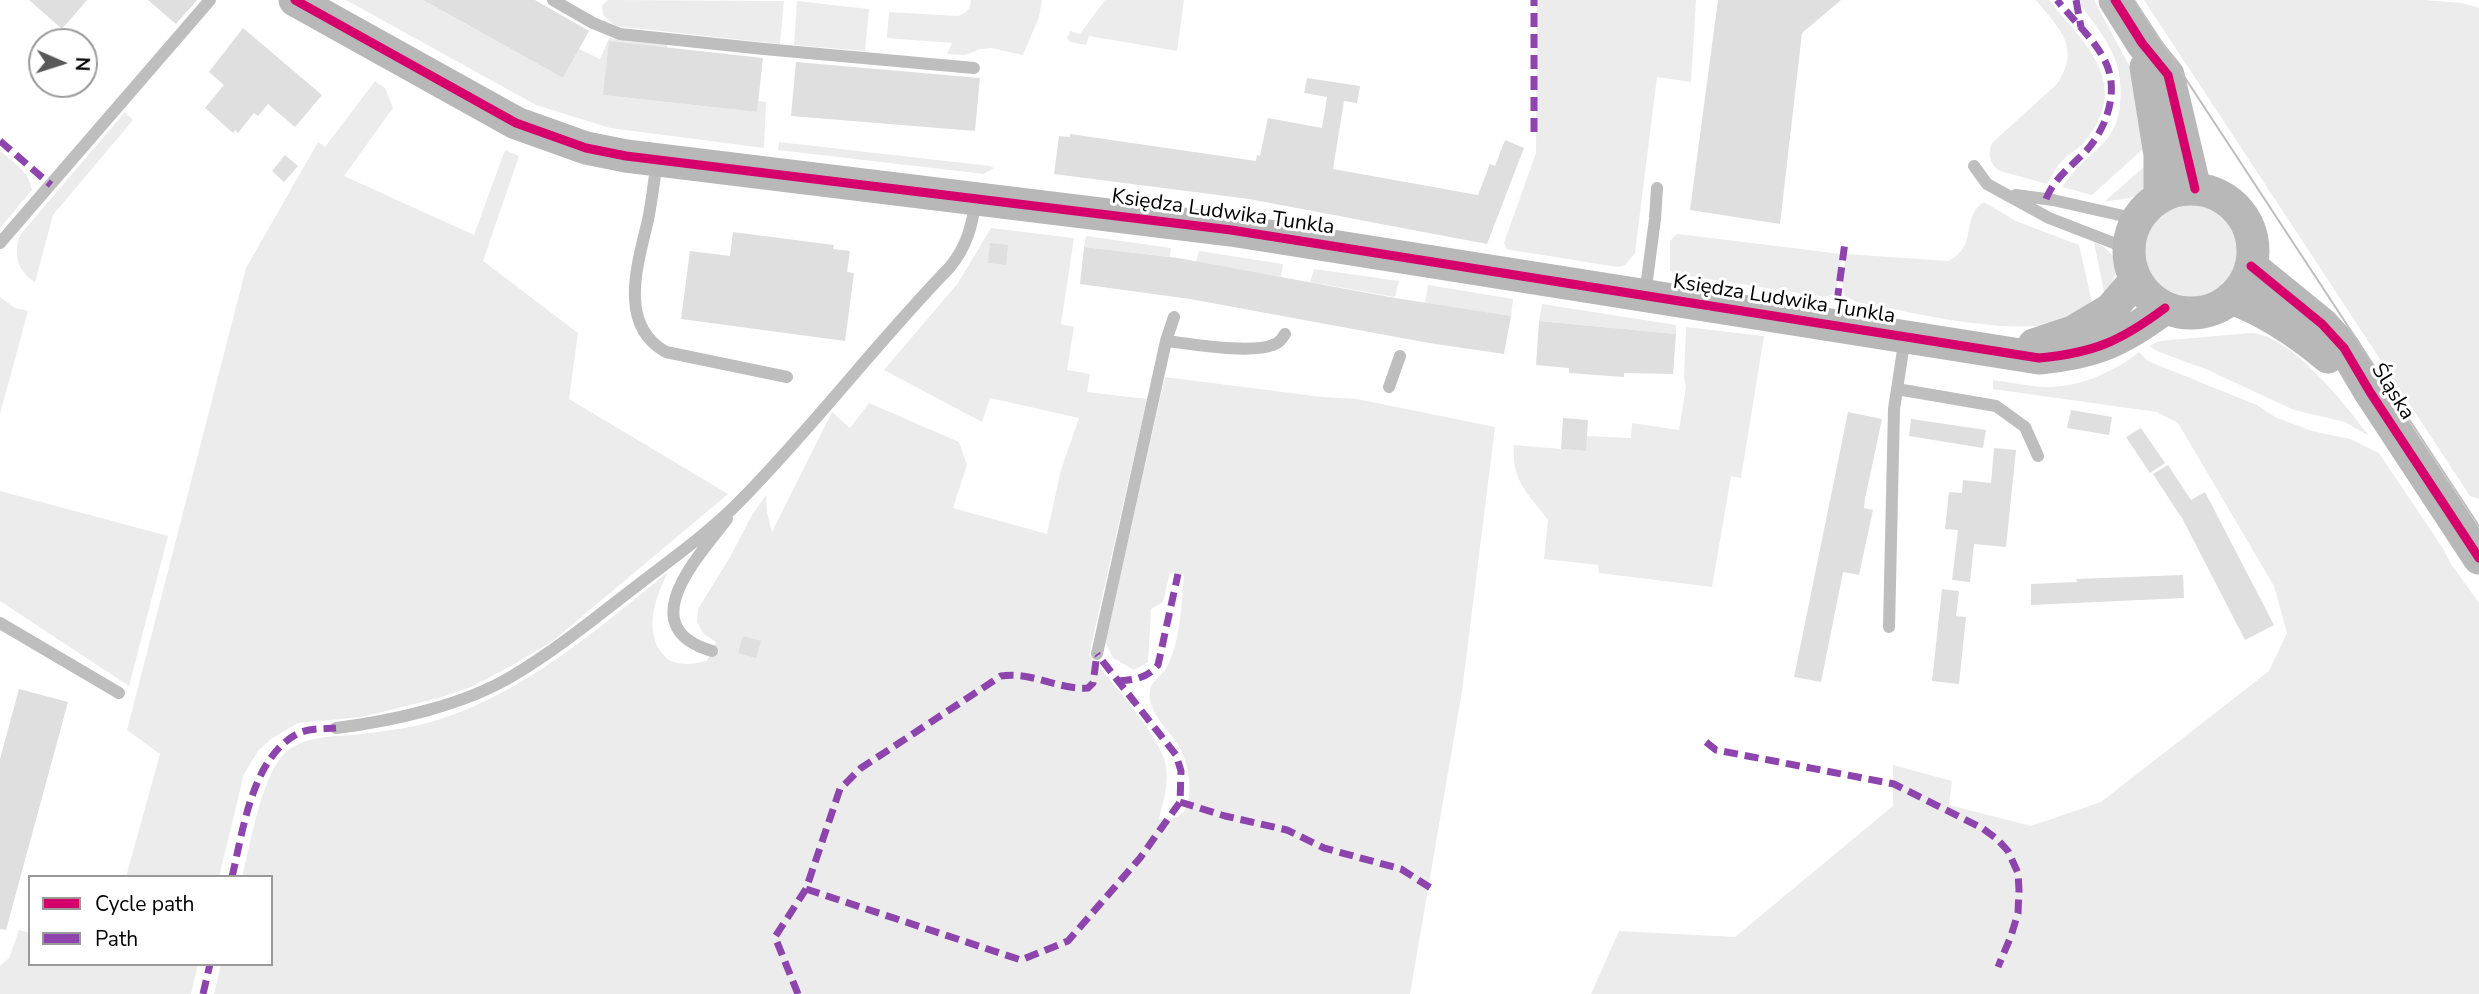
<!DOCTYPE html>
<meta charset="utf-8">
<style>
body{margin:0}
#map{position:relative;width:2479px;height:994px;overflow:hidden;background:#fff;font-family:"Nunito Sans",sans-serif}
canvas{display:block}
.legend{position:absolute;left:28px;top:875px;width:245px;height:91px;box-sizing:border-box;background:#fff;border:2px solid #999;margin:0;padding:9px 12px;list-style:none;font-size:21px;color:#000}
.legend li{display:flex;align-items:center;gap:14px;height:35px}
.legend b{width:35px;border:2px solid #999}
.north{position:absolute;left:28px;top:28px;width:70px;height:70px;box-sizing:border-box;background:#fff;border:2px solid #999;border-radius:50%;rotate:93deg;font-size:19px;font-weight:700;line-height:28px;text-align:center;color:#000}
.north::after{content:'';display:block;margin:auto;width:24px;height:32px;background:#595959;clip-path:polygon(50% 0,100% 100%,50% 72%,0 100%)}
</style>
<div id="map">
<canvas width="2479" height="994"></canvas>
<ul class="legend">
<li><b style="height:9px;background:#d6006c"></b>Cycle path</li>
<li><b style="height:9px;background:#8e44ad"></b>Path</li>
</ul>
<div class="north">N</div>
</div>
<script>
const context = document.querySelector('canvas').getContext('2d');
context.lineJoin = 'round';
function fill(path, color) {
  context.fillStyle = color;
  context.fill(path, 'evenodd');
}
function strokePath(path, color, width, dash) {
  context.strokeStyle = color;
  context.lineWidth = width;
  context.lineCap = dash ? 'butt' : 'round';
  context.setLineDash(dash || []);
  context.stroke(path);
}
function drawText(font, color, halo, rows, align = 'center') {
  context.font = font + ' "Nunito Sans",sans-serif';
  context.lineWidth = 6;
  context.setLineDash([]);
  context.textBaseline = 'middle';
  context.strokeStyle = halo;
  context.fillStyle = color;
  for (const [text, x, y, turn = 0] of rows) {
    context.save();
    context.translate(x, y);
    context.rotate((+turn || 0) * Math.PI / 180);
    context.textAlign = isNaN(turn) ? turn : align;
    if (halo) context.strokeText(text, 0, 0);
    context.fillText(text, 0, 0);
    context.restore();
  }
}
fill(new Path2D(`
 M346,0H429L428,3L563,78L579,49L600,59L609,38L667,45V48L604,95L757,112L758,101L766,102L764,148L610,128L536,105Z
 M608,0L784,1L780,44L615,26L603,15L602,5Z
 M971,0H1042L1039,17L1023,55L991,48L980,49L965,55L947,54L952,43L887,38L889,12L957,16C966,14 970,10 971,0Z
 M1105,0H1184L1177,51L1089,36L1086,45L1070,42L1067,38L1070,31L1080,34Z
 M1537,0H1696L1691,82L1657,77L1635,253L1625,265L1618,267L1511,250L1507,249L1504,243L1536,153Z
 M2036,0H2049C2084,44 2132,82 2086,140C2079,149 2070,153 2062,161C2056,167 2052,176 2047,184L2000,171C1990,165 1987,153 1992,143L2057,84C2082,47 2059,29 2036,0Z
 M2076,0H2094L2131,69L2144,148L2092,195L2062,187C2074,168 2093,155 2107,139C2123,120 2123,88 2117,65C2111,43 2090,17 2076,0Z
 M2144,0H2423L2462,3L2479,8V499L2470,496Z
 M797,1L869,9L865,51L794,45Z
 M375,81L385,88L393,108L344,176L474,235L505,150L519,156L483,261L578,333L569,399L728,494L554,640L513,665L471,687L439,698L362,717L298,723L271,739L258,751L244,774L219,877H126L160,754L127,730L246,268L318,142L325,147Z
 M125,112L133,120L53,215L35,282C17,270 13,255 20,235Z
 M779,142L990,166L994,168L984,174L778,150Z
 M0,151C14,163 29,171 32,190L0,228Z
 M2153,159C2143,195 2145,198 2105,201Z
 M1984,202L2016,221L2079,245L2092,302C2085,307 2078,314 2070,318C2022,341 1909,311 1856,302L1844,295L1842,279L1846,254L1948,261C1979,247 1960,216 1984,202Z
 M2143 250a47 47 0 1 1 94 0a47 47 0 1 1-94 0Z
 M991,228L1074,238L1061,324L1074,327L1067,370L1090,374L1087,392L1147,399L1089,655C1110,681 1161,736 1166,766C1169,785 1163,802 1159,819C1166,819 1173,820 1179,816C1196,805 1189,766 1181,750C1172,732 1146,713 1150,690C1152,679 1164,675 1168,665C1181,637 1181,606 1184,575L1170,573L1163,602L1151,609L1148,662L1134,670L1113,658L1105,641L1165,377L1322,397L1357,399L1495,427L1462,691L1410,994H214L221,964H271V877H242C250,846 262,773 286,752C308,734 336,737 362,734C386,731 418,727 441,719C530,689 596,630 668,572C656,596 644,628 661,652C665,656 668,661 674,662C685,666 696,663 707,661L716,642L703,633L697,622L698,609L730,557L752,515L766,495L767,512L772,532L832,412L850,428L869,403L959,442L967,465L953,508L1047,534L1061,470L1079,418L990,398L982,422L884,370L958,283Z
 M1677,234L1842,254L1836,292L1826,297L1676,274L1670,270V241Z
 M1086,236L1171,248L1170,257L1084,247Z
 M2094,242C2125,256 2119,273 2105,297Z
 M1199,251L1283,264L1281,277L1196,262Z
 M1314,269L1399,281L1395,297L1310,282Z
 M1428,285L1513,299L1511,316L1425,303Z
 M0,297L15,308L28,311L0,414Z
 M1542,304L1676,325V334L1539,321Z
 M1686,327L1764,336L1741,478L1731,476L1712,587L1599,573L1598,565L1544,559L1548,520C1528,493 1511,481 1514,445L1585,451L1587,436L1631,438L1632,423L1679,430L1686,387L1684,377Z
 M2251,333C2290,334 2347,406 2369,436L2345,422L2294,410L2208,370L2157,351L2149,346L2159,341Z
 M2139,352L2148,361L2257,405L2275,417L2312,431L2350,439L2379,453L2444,550L2451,564L2479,603V994H1591L1619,931L1735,937L1893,806V765L1952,781L1949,805L2031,826L2101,802L2269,671L2287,633L2274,586L2178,423L2157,412L1993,389V380C2011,382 2030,387 2048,387C2080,387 2114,372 2139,352Z
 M0,491L168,536L129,686L0,601Z
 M19,930L30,933V964H198L191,994H0V966L9,958Z`), '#ececec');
fill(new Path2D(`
 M29,0H87L62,29Z
 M148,0H197L176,24Z
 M423,0H535L589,31L563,78Z
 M1718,0H1841L1802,33L1780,224L1690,210Z
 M243,28L322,95L295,127L268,104L258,116L254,113L238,133L235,130L233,133L205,108L224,85L209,72Z
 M609,41L763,58L757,112L603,95Z
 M796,62L980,78L975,131L791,116Z
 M1307,78L1360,86L1357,103L1344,101L1333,169L1478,195L1490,164L1495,166L1505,140L1524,148L1487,244L1249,199L1054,174L1059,136L1070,137V134L1256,161L1257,155L1260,156L1268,118L1322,128L1327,97L1304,93Z
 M285,155L298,166L284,182L272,171Z
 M733,232L834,245L833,249L850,251L847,272L854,273L845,341L681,319L690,251L730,256Z
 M990,243L1008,245L1006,265L988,263Z
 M1084,247L1178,258L1395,298L1511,316L1504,354L1429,343L1190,299L1080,284Z
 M1539,321L1676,334L1673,374L1624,373V377L1569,373V368L1536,365Z
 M2071,410L2112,417L2109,435L2067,428Z
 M1848,412L1882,419L1865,499L1864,508L1873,510L1859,575L1843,572L1821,682L1794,677Z
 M1563,418L1588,420L1586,451L1561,449Z
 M1911,419L1986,430L1983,448L1909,436Z
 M2141,428L2165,463L2150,473L2126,437Z
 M1994,448L2016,450L2006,547L1974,544L1970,582L1952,580L1958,530L1945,529L1949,492L1962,493L1963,480L1991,483Z
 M2168,465L2191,500L2205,492L2274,625L2245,640L2181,516V517L2153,474Z
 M2183,575L2184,598L2031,605V584L2077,582L2076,579Z
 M1942,589L1959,591L1956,616L1966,617L1959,684L1932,681Z
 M743,636L761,641L756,658L738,653Z
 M19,689L68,702L6,930L0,929V759Z`), '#dfdfdf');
strokePath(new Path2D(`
 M553,0L593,23L620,34L764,49L974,68
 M657,161C654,181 652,200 648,220C638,263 617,325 666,352L787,377
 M1974,166L1987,184L2049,218L2129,249
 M2016,195L2053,200L2137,219
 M0,243L210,0
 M1645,295L1655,219L1657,188
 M1166,341C1193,344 1249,354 1273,345C1279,343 1281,340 1285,334
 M1389,387L1400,356
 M1897,389L1996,406L2025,427L2038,456
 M0,623L119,693
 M1889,627L1894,409L1905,337
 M712,651C631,627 698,557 727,519
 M1097,654L1166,341L1174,317
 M336,728C393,721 465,705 514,675C556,650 595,618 634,588C670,560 709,533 741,500C814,426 877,342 950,267C967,246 972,226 976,199`), '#bebebe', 12);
strokePath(new Path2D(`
 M295,0L516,123L586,148L626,156L1231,230L2039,358C2094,353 2121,341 2165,308
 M2115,0L2142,43L2168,75L2195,189
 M2146,67L2160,155V197
 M2129 251a62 62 0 1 1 124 0a62 62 0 1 1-124 0Z
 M2251,266L2322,324L2344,348L2370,392L2479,558
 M2231,298C2267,311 2298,332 2328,357
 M2034,345L2073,332L2110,310L2136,280`), '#b8b8b8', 33);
strokePath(new Path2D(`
 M2134,0L2479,526`), '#bebebe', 2);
strokePath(new Path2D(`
 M2076,0L2081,27
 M1534,132V0
 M0,141L51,185
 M2046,199C2054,178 2072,166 2087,150C2108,126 2120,88 2104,59C2093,38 2072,19 2057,0
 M1837,302L1845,242
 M1118,681C1135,680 1147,678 1158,665L1178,574
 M1706,742L1716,750L1894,784L1982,828L1997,839L2008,851L2018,873L2019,890L2018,913L2011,936L1998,967
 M1180,802L1225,816L1287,830L1324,848L1401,869L1434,890
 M232,877C243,831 252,756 299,733C310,728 325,729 336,728
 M806,889L1021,960L1068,941L1140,858L1180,802L1181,771L1176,755L1097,654
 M203,994L210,964
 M798,994L775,937L806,889L840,789L861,768L1001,676C1031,671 1058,690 1088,688L1093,683L1097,654`), '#8e44ad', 7, [14, 7]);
strokePath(new Path2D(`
 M295,0L516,123L586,148L626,156L1231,230L2039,358C2094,353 2121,341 2165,308
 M2115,0L2142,43L2168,75L2195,189
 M2251,266L2322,324L2344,348L2370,392L2479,558`), '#d6006c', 9);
drawText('21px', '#000', '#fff', [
 ["Księdza Ludwika Tunkla",1223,213,8],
 ["Księdza Ludwika Tunkla",1784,300,9],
 ["Śląska",2392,392,58]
]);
</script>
